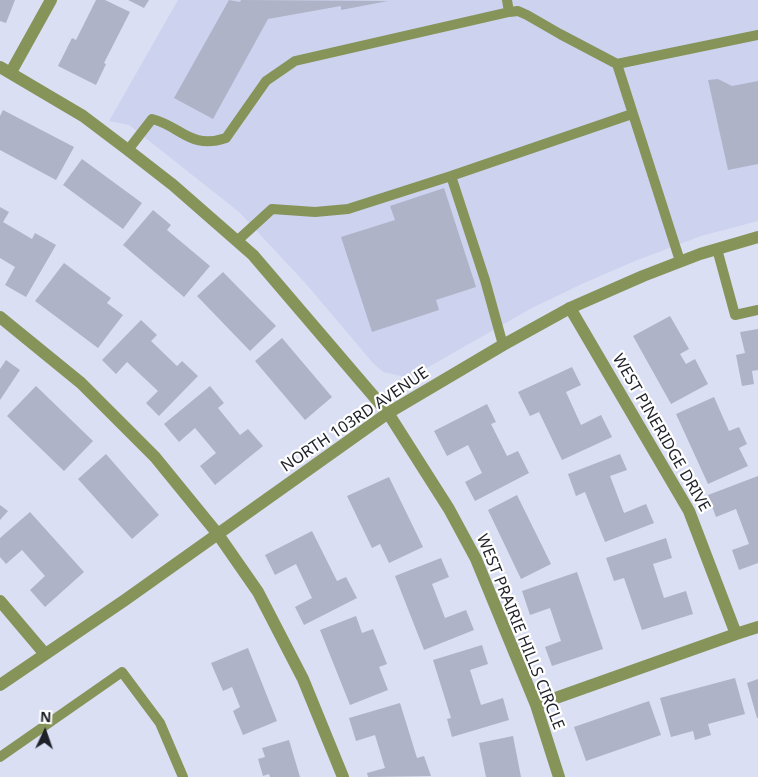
<!DOCTYPE html>
<style>
body{margin:0}
#map{position:relative;width:758px;height:777px;overflow:hidden;background:#dadff4;font-family:"Noto Sans",sans-serif}
canvas{display:block}
.north{position:absolute;left:20px;top:707px;width:50px;height:50px;-webkit-text-stroke:4px #fff;paint-order:stroke;rotate:3deg;font-size:14px;font-weight:700;line-height:20px;text-align:center;color:#1f2128}
.north::after{content:'';display:block;margin:auto;width:18px;height:22px;background:#1f2128;clip-path:polygon(50% 0,100% 100%,50% 72%,0 100%)}
</style>
<div id="map">
<canvas width="758" height="777"></canvas>
<div class="north">N</div>
</div>
<script>
const context = document.querySelector('canvas').getContext('2d');
context.lineJoin = 'round';
function fill(path, color) {
  context.fillStyle = color;
  context.fill(path, 'evenodd');
}
function strokePath(path, color, width, dash) {
  context.strokeStyle = color;
  context.lineWidth = width;
  context.lineCap = dash ? 'butt' : 'round';
  context.setLineDash(dash || []);
  context.stroke(path);
}
function drawText(font, color, halo, rows, align = 'center') {
  context.font = font + ' "Noto Sans",sans-serif';
  context.lineWidth = 4.5;
  context.setLineDash([]);
  context.textBaseline = 'middle';
  context.strokeStyle = halo;
  context.fillStyle = color;
  for (const [text, x, y, turn = 0] of rows) {
    context.save();
    context.translate(x, y);
    context.rotate((+turn || 0) * Math.PI / 180);
    context.textAlign = isNaN(turn) ? turn : align;
    if (halo) context.strokeText(text, 0, 0);
    context.fillText(text, 0, 0);
    context.restore();
  }
}
fill(new Path2D(`
 M178,0H758V221L701,236L635,261L584,283L532,308L418,373L405,377L383,372L372,362L307,285L239,212L129,125L109,121Z`), '#cdd3ef');
fill(new Path2D(`
 M0,0H15L6,23L0,21Z
 M96,0H105L130,12L104,63L106,64L96,85L58,66L72,38L76,40Z
 M128,0H149L144,8Z
 M229,0L240,2L241,0L388,1L341,10V6L268,19L213,119L174,98Z
 M718,79L732,86L758,81V164L728,170L708,80Z
 M3,110L74,147L56,180L0,150V116Z
 M82,159L142,203L123,229L63,185Z
 M444,188L476,287L436,300L439,310L372,332L341,237L395,220L390,206Z
 M0,207L9,212L3,222L32,239L35,233L56,245L26,297L5,285L15,267L0,258Z
 M153,210L171,225L167,230L210,266L184,297L123,245Z
 M64,263L111,298L107,303L123,315L98,348L35,301Z
 M223,272L276,326L250,351L197,296Z
 M670,316L689,349L680,354L686,364L695,359L708,384L671,404L633,336Z
 M141,320L157,335L151,341L177,366L182,361L198,376L159,416L146,403L158,391L127,362L116,374L102,360Z
 M758,329V370L752,371L754,384L742,386L736,355L745,353L740,332Z
 M282,338L332,397L305,420L255,361Z
 M6,360L20,370L0,400V369Z
 M572,367L581,385L566,392L581,425L601,415L612,437L562,460L539,412L530,416L518,392Z
 M36,386L93,441L64,471L7,416Z
 M210,386L224,403L218,408L240,435L248,429L263,446L215,485L200,466L216,453L195,428L179,442L164,424Z
 M714,397L729,431L739,427L747,444L739,448L748,466L708,484L676,414Z
 M487,404L496,422L491,424L507,456L518,451L529,473L475,501L465,482L482,473L468,445L447,456L434,431Z
 M106,454L159,515L132,539L78,479Z
 M620,454L627,470L610,476L624,513L646,504L654,523L605,542L585,492L576,496L568,474Z
 M758,476V563L739,570L732,550L749,544L736,509L716,517L708,495Z
 M389,477L423,547L389,563L380,544L372,548L347,496Z
 M517,495L551,564L521,579L488,510Z
 M0,505L8,511L0,520Z
 M30,512L84,572L45,607L30,590L45,576L22,550L6,564L0,557V538Z
 M312,531L337,581L346,577L357,598L304,625L295,607L312,598L296,564L275,575L265,555Z
 M666,538L672,558L653,564L664,598L686,591L693,614L642,630L624,578L614,581L606,558Z
 M441,558L449,577L432,584L445,618L466,610L474,630L424,650L395,576Z
 M577,572L603,649L552,666L545,647L561,641L550,608L530,615L522,591Z
 M356,616L362,633L373,629L387,664L379,667L388,690L350,705L320,630Z
 M482,645L488,664L470,670L481,705L503,698L509,720L452,737L447,719L451,718L433,660Z
 M248,648L277,721L243,735L233,711L240,707L232,687L223,691L211,663Z
 M735,678L745,714L708,724L711,735L695,740L693,731L671,737L660,698Z
 M758,679V718H757L747,683Z
 M649,701L661,735L586,761L574,727Z
 M400,703L417,758L424,756L431,776L368,777L367,773L385,768L375,735L356,741L349,718Z
 M513,736L521,777H486L479,743Z
 M289,740L300,777H270L269,774L263,776L258,759L265,757L262,748Z`), '#afb3c7');
strokePath(new Path2D(`
 M507,0L509,12
 M128,150L152,119C181,126 190,150 226,138L266,81L295,61L509,12L518,11L527,15L560,34L617,64
 M451,176L632,114
 M237,241L272,209L315,212L348,209L451,176L485,280L503,345
 M717,249L735,315L758,310
 M680,261L617,64L758,35
 M0,757L122,672L160,723L183,777`), '#869459', 10);
strokePath(new Path2D(`
 M0,67L83,116L128,150L173,185L253,255L388,413L449,509L476,559L536,705L559,777
 M11,72L51,0
 M0,317L81,383L155,457L217,533L258,592L303,679L343,777
 M0,601L45,654
 M736,634L758,627
 M536,705L736,634L689,511L570,308`), '#869459', 12);
strokePath(new Path2D(`
 M0,685L125,600L388,413L503,345L570,308L643,276L700,254L758,237`), '#869459', 12);
drawText('16px', '#1f2128', '#fff', [
 ["NORTH 103RD AVENUE",355,420,-34],
 ["WEST PINERIDGE DRIVE",661,433,60],
 ["WEST PRAIRIE HILLS CIRCLE",520,632,68]
]);
</script>
